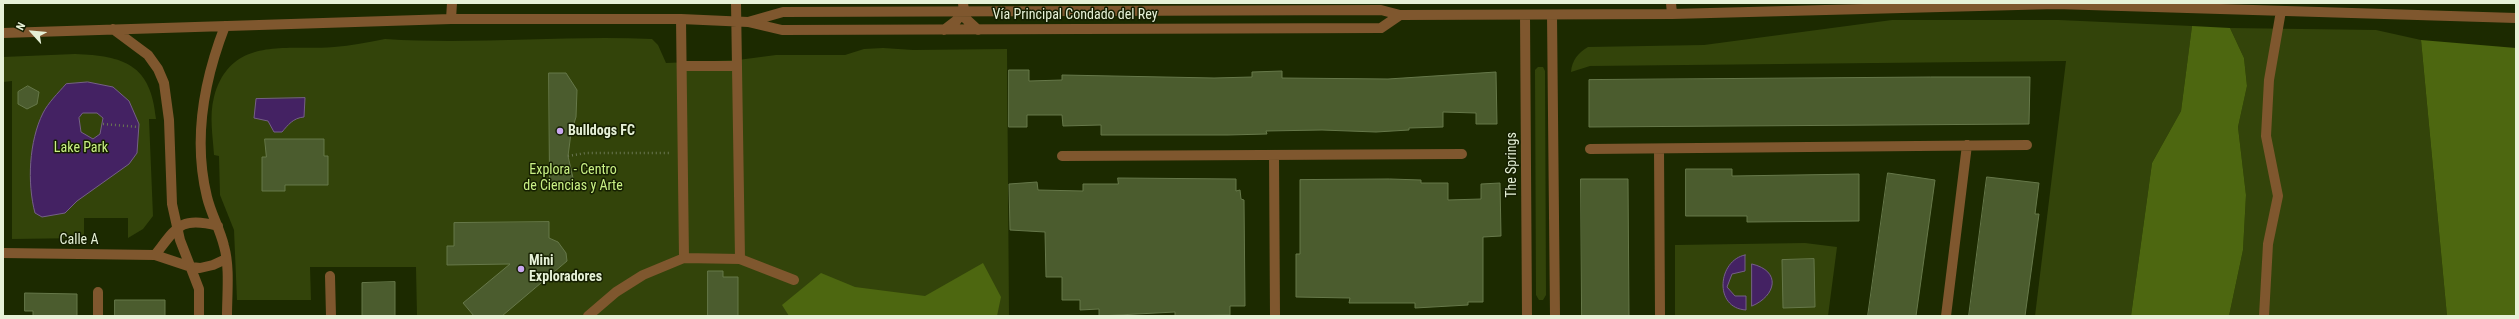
<!DOCTYPE html>
<meta charset="utf-8">
<style>
body{margin:0}
#map{position:relative;width:2519px;height:319px;overflow:hidden;background:#1c2a00;font-family:"Roboto Condensed",sans-serif}
canvas{display:block}
.frame{position:absolute;inset:0;border:4px solid #e6f1d7;pointer-events:none}
.north{position:absolute;left:12px;top:12px;width:40px;height:40px;-webkit-text-stroke:3px #151f00;paint-order:stroke;rotate:297deg;font-size:11px;font-weight:700;line-height:16px;text-align:center;color:#e6f1d7}
.north::after{content:'';display:block;margin:auto;width:14px;height:18px;background:#e6f1d7;clip-path:polygon(50% 0,100% 100%,50% 72%,0 100%)}
</style>
<div id="map">
<canvas width="2519" height="319"></canvas>
<div class="frame"></div>
<div class="north">N</div>
</div>
<script>
const context = document.querySelector('canvas').getContext('2d');
context.lineJoin = 'round';
function fill(path, color) {
  context.fillStyle = color;
  context.fill(path, 'evenodd');
}
function strokePath(path, color, width, dash) {
  context.strokeStyle = color;
  context.lineWidth = width;
  context.lineCap = dash ? 'butt' : 'round';
  context.setLineDash(dash || []);
  context.stroke(path);
}
function drawText(font, color, halo, rows, align = 'center') {
  context.font = font + ' "Roboto Condensed",sans-serif';
  context.lineWidth = 3;
  context.setLineDash([]);
  context.textBaseline = 'middle';
  context.strokeStyle = halo;
  context.fillStyle = color;
  for (const [text, x, y, turn = 0] of rows) {
    context.save();
    context.translate(x, y);
    context.rotate((+turn || 0) * Math.PI / 180);
    context.textAlign = isNaN(turn) ? turn : align;
    if (halo) context.strokeText(text, 0, 0);
    context.fillText(text, 0, 0);
    context.restore();
  }
}
fill(new Path2D(`
 M1892,20H2059L2192,26L2181,111L2152,163L2131,316H2035L2066,61L1590,66L1571,72C1572,60 1578,53 1588,47L1704,45Z
 M2230,28L2376,30L2421,40L2447,316H2229L2243,250L2246,195L2238,127L2247,86L2244,58Z
 M385,39C474,45 563,35 652,39L658,45L666,63L738,60L776,55H845L864,49L883,48L913,50L1007,49L1009,316H417L416,267H310L311,300H237L234,230L220,195L219,156L214,155C213,137 209,116 214,97C231,35 286,51 334,47C351,46 368,42 385,39Z
 M75,54C124,56 151,64 156,119H149L153,216L143,229L128,238V218H84V238L12,239V81L3,82V57Z
 M1538,67H1543L1545,71L1546,295L1543,300H1539L1536,295L1535,70Z
 M1805,243L1837,247L1828,316H1675V245Z`), '#33440a');
fill(new Path2D(`
 M2192,26L2230,28L2244,58L2247,86L2238,127L2246,195L2243,250L2229,316H2131L2152,163L2181,111Z
 M2421,40L2516,48V316H2447Z
 M983,263L1001,297L997,316H789L782,305L821,273L855,287L925,296Z`), '#4d6710');
const water = new Path2D(`
 M88,82L113,87L129,101L139,124L137,153L129,164L77,201L65,213L42,217L35,213C27,183 29,141 43,113C48,103 58,93 66,84ZM83,113H97L103,118L100,134L93,139L81,132L79,118Z
 M305,98L304,117C293,118 288,125 282,132H274L268,121L254,118L256,99Z
 M1745,255V271L1732,274L1727,287L1735,296H1746V310C1713,308 1718,260 1745,255Z
 M1752,264C1782,271 1776,296 1752,306Z`);
fill(water, '#442263');
strokePath(water, '#756086', 1);
const building = new Path2D(`
 M1009,70H1029V81L1062,80V75L1214,78L1252,77V72L1282,71V78L1388,79L1496,72L1497,124H1476V113L1443,112V127L1409,128V130L1376,132L1322,130L1266,131L1267,134L1228,135H1101V125L1063,126L1062,115H1027V127H1009Z
 M549,73H566L577,90L576,117L571,133L568,156L575,187L550,186Z
 M1931,77H2030L2029,124L1589,127V80Z
 M28,86L39,92L37,104L27,109L18,104V92Z
 M265,139H324V156H328V185H285V191H262V157H266Z
 M1686,169H1732V176L1859,174V221L1747,222V216H1686Z
 M1888,173L1935,180L1916,316H1868Z
 M1987,177L2039,183L2035,214H2039L2025,316H1969Z
 M1118,178L1236,179V191L1240,190L1241,199L1244,200L1245,306H1230V315L1175,316V312L1099,316V309L1080,310V300H1062V277H1046L1045,232L1010,230L1009,184L1037,182L1038,190L1083,191V184H1118Z
 M1390,179L1421,180V183H1448V200L1481,199V184L1500,183L1501,236L1483,237V302H1468V305L1415,308V303H1349L1350,298L1296,297V254H1300V180Z
 M1581,179H1628L1629,316H1582Z
 M549,222V238L558,242L566,253L567,261L502,316H474L463,303L510,264L447,265V246H454V223Z
 M1814,259L1815,307L1783,308L1782,260Z
 M708,271H723V277H738V316H708Z
 M395,282V316H362V283Z
 M25,293L77,294V316H33V311H25Z
 M115,300H165V316H115Z`);
fill(building, '#4b5c2e');
strokePath(building, '#667849', 1);
strokePath(new Path2D(`
 M103,124L139,127
 M568,156L586,153H669`), '#697552', 2.5, [1, 3]);
strokePath(new Path2D(`
 M736,3L740,259
 M963,3L965,18L978,30
 M1671,3L1672,14
 M1525,15L1527,316
 M1552,15L1555,316
 M451,19L452,3
 M681,19L684,258
 M748,22L783,12L1381,10L1400,15L1672,14L2056,4L2516,18
 M225,26C204,80 193,140 207,197C211,214 220,229 224,246C230,267 227,294 227,316
 M113,29L148,55L158,69L164,83L169,120L172,204L180,240L199,289V316
 M944,30L957,20L963,10
 M3,33L451,19H681L748,22L782,30L1381,28L1400,15
 M683,66H737
 M1590,149L2027,145
 M1659,149L1660,316
 M1274,155L1275,316
 M1062,156L1462,154
 M3,253L155,255L191,267L200,268L213,265L226,259
 M155,255C177,227 180,216 218,226
 M330,276L331,316
 M98,316V292
 M588,316L616,292L643,275L684,258L740,259L794,280
 M1946,316L1967,145
 M2264,316L2268,244L2278,196L2266,136L2269,80L2281,11`), '#7f572e', 10);
for (const [x, y, r, color] of [
 [560,131,4,"#c8a6ef"],
 [521,269,4,"#c8a6ef"]
]) {
  const dot = new Path2D();
  dot.arc(x, y, r, 0, 2 * Math.PI);
  context.fillStyle = color;
  context.fill(dot);
  strokePath(dot, '#151f00', 1.5);
}
drawText('14px', '#e6f1d7', '#151f00', [
 ["Vía Principal Condado del Rey",1075,15],
 ["The Springs",1512,165,-90],
 ["Calle A",79,240]
]);
drawText('bold 14px', '#e6f1d7', '#151f00', [
 ["Bulldogs FC",568,131],
 ["Mini",529,261],
 ["Exploradores",529,277]
], 'left');
drawText('14px', '#caf185', '#151f00', [
 ["Lake Park",81,148],
 ["Explora - Centro",573,170],
 ["de Ciencias y Arte",573,186]
]);
</script>
